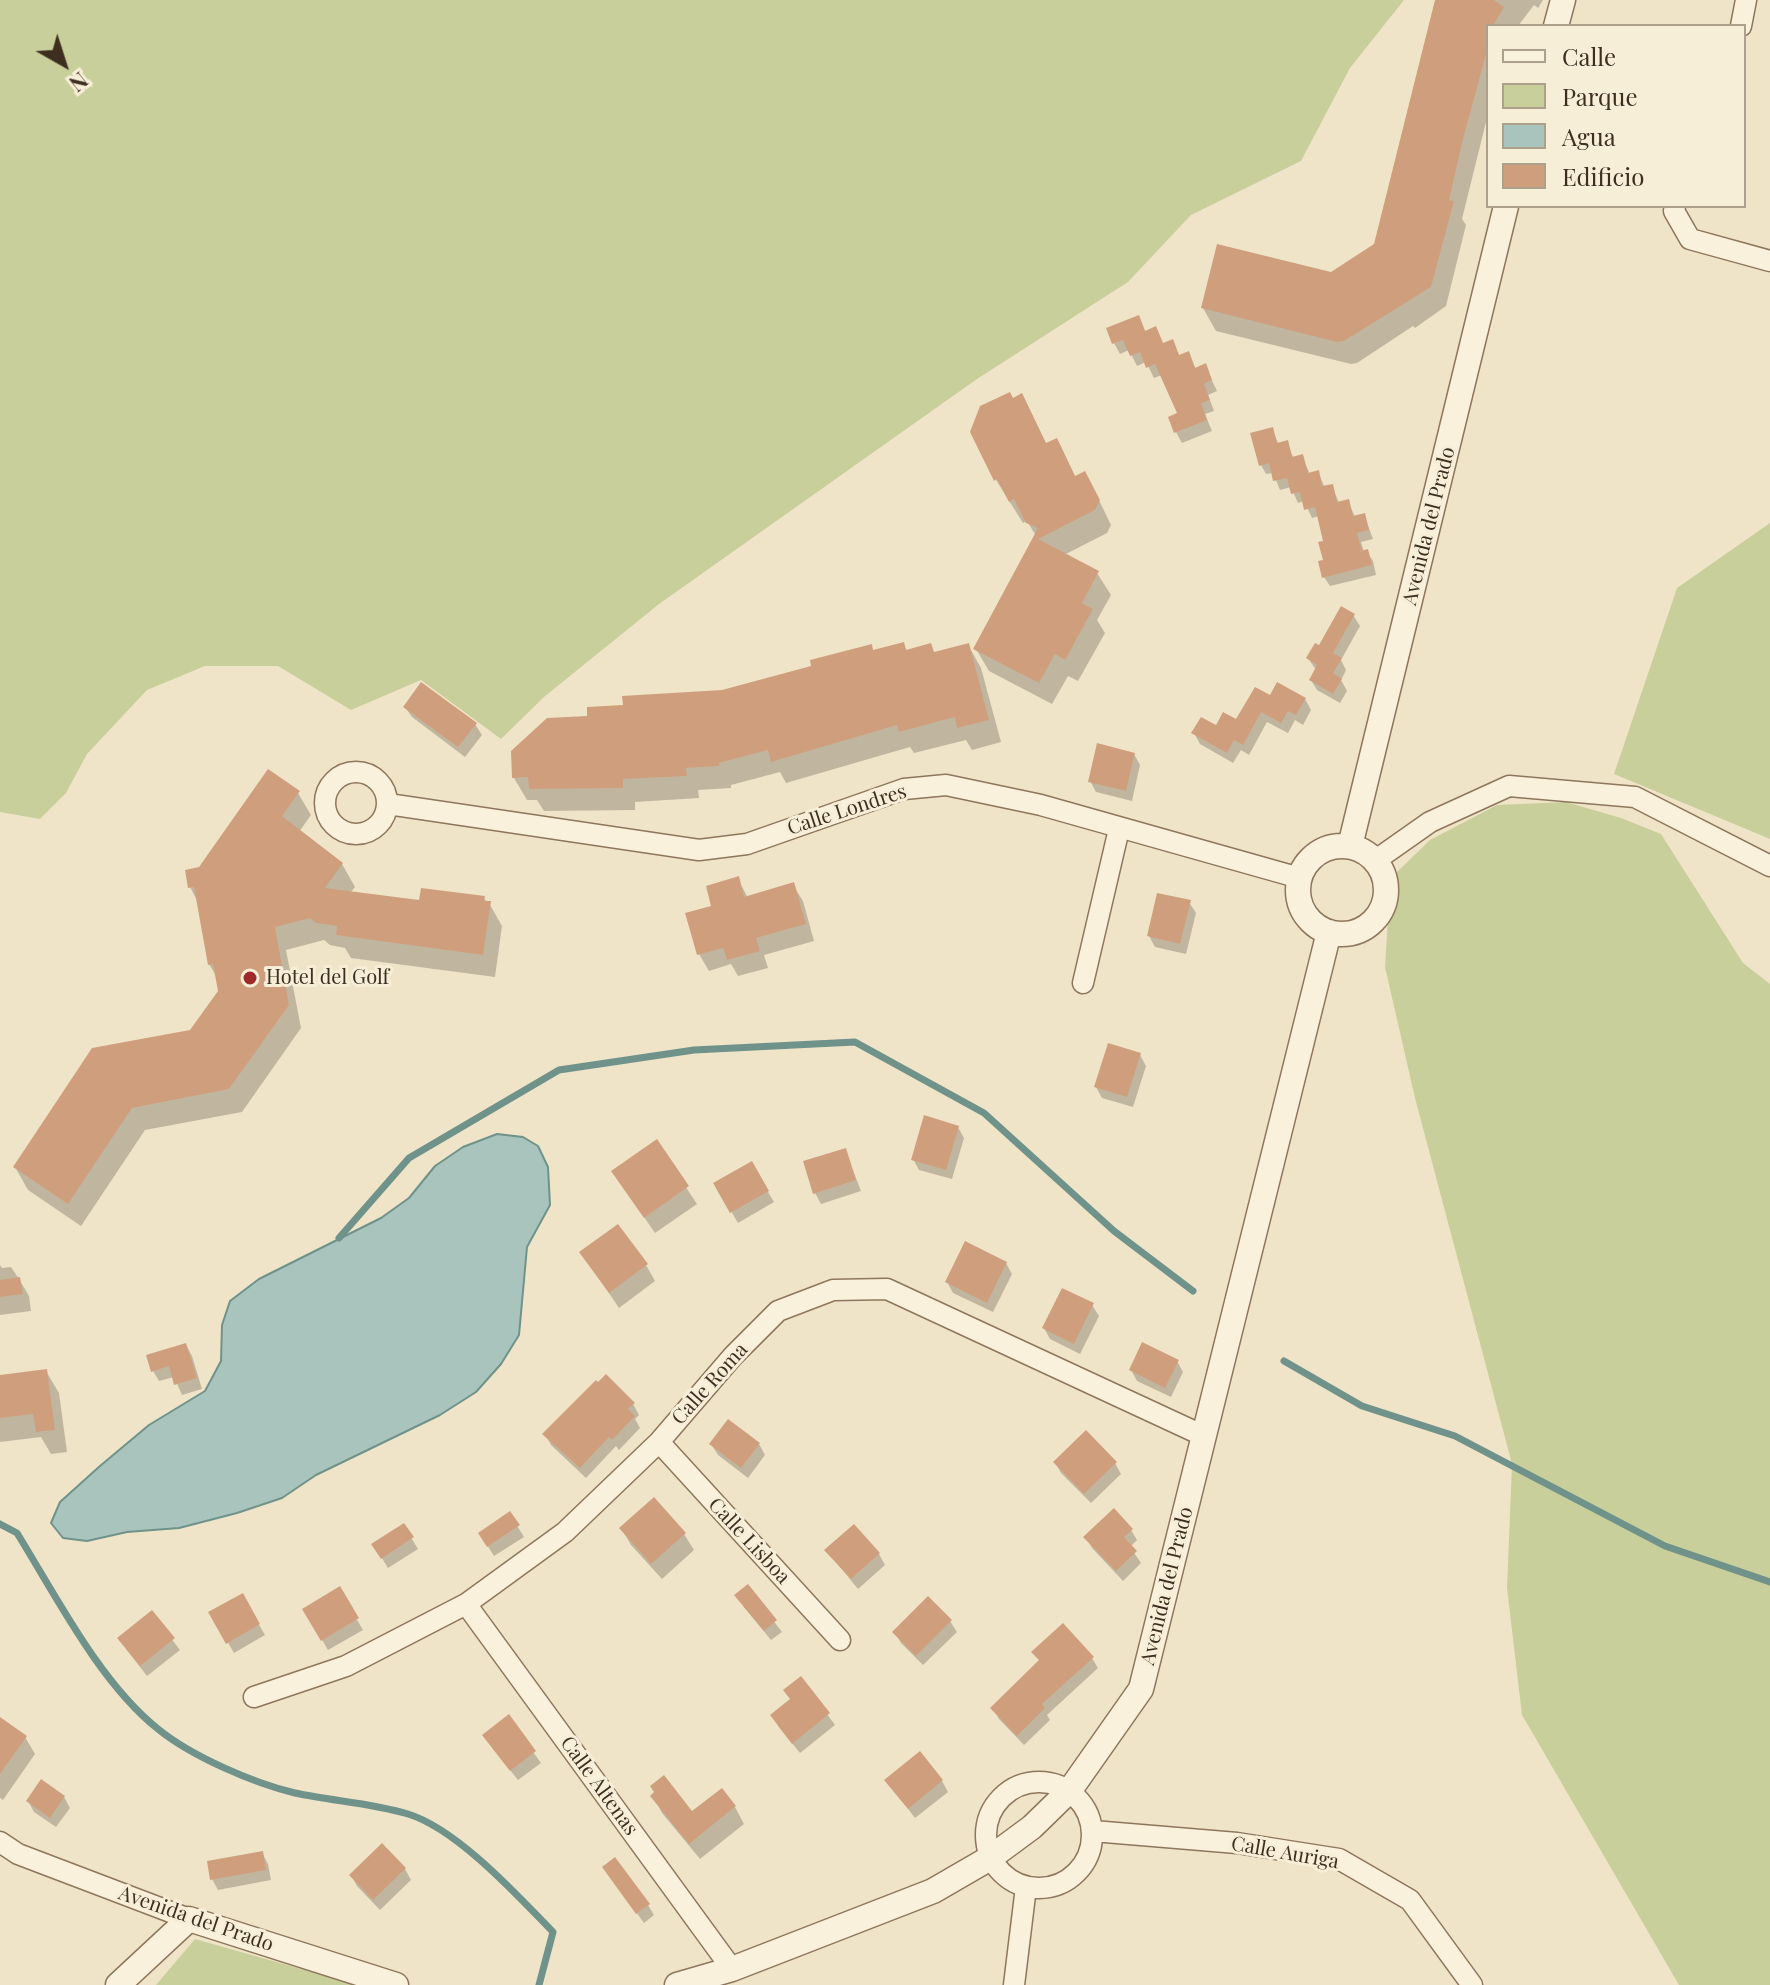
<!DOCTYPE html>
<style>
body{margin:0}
#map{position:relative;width:1770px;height:1985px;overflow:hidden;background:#f0e4c8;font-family:"Playfair Display",serif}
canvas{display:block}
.legend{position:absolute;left:1486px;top:24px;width:260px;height:184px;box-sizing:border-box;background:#f7eed8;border:2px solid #ada18e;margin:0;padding:10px 14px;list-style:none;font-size:24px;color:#3d2e20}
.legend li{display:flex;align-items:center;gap:16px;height:40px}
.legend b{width:40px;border:2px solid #ada18e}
.north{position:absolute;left:24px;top:24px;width:80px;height:80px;-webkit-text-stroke:6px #f7eed8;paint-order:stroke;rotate:141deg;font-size:22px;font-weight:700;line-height:32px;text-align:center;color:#3d2e20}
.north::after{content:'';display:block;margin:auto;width:28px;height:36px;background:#3d2e20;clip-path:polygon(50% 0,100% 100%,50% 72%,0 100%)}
</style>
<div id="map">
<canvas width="1770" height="1985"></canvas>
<ul class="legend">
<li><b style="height:10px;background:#faf1dc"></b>Calle</li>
<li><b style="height:22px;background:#c9cf9b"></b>Parque</li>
<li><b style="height:22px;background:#a9c4bc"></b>Agua</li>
<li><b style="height:22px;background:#cf9f7d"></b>Edificio</li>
</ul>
<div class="north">N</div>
</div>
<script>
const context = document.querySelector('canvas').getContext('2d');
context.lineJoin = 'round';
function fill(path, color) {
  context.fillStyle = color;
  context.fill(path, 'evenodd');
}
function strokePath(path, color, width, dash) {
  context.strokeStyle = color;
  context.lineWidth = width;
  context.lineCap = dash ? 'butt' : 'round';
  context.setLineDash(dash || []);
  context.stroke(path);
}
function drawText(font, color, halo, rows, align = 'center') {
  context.font = font + ' "Playfair Display",serif';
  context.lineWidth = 6;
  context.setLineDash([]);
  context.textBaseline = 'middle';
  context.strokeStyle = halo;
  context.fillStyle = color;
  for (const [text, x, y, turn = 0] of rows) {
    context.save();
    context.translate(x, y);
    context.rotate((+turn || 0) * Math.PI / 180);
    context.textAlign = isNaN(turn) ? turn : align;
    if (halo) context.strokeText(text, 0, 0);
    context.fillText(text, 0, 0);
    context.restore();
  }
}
fill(new Path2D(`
 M0,0H1404L1350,68L1301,161L1191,215L1128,282L977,379L659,604L544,697L501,739L421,680L351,710L278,666H205L147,690L87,754L66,793L40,819L0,812Z
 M1770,523V839L1614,774L1677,588Z
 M1566,802L1621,818L1661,834L1743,963L1770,984V1985H1679L1522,1715L1507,1588L1512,1464L1415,1098L1385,967L1388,919L1397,872L1430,840L1497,805Z
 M195,1939L358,1985H156Z`), '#c9cf9b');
const water = new Path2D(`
 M497,1134L523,1137L538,1146L548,1167L550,1205L527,1247L519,1335L501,1364L476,1392L440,1415L316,1475L282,1498L237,1513L179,1528L127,1532L87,1541L63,1538L51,1523L60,1502L100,1466L149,1425L205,1391L221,1361L222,1325L230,1301L259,1279L381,1218L409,1198L435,1166L463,1147Z`);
fill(water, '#a9c4bc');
strokePath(water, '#6f938a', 2);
fill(new Path2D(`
 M1437,0H1543L1538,8L1534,5L1518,26H1488V114L1462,219L1466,225L1446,306L1415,328L1413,326L1357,363L1351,364L1216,331L1203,308L1332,274L1376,245Z
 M1138,317L1146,332L1163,345L1172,341L1180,357L1188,354L1196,369L1205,366L1217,391L1208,395L1214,411L1205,414L1212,431L1182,443L1176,432L1180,414L1162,375L1154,378L1146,362L1137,366L1129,350L1120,354L1114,343Z
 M1021,396L1047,445L1056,440L1076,478L1097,496L1111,525L1107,533L1064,555L1097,573L1111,595L1097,620L1105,633L1078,681L1068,676L1052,704L989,671L976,649L1036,536L1027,521L1023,523L996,480L1012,400Z
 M1272,429L1279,445L1287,443L1294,459L1302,457L1310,474L1318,472L1325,488L1332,486L1339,503L1348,501L1355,517L1364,515L1373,539L1361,542L1364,552H1367L1373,561L1376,575L1330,586L1324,577L1326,542L1319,516L1312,518L1304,501L1298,503L1291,487L1280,490L1273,473L1266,474L1261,465Z
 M1353,615L1360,626L1341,660L1346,670L1341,680L1347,691L1340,703L1317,690L1311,680L1316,670L1308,658Z
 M903,644L908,652L931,646L935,654L968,645L981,668L1001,742L972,750L966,740L914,753L910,747L786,783L780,772L731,785V788L698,790L699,798L635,802V810L544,811L537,800H527L514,778L589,717L625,707L722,692Z
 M1271,698L1305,699L1311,710L1303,725L1295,720L1288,733L1267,722L1249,755L1241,750L1233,763L1200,744L1194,733L1237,722Z
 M405,707L475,724L482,735L465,757L412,717Z
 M1134,754L1140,765L1132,801L1096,792L1090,781Z
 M298,793L311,815L299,832L342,864L355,887L350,893L421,903L483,898L489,903L502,926L495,977L351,958L345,948L330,945L324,940L286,950L301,1028L242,1112L145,1130L81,1226L28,1190L15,1167L191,1032L220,991L218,979L209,964L198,902L190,887L200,869Z
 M738,879L748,898L793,885L803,901L814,941L764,955L768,968L738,976L731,964L709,971L699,954L714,908Z
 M1189,902L1196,913L1186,954L1155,947L1149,936Z
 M1140,1055L1146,1066L1133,1107L1102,1098L1096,1087Z
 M958,1127L964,1138L952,1179L919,1170L913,1159Z
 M656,1142L697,1204L655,1233L624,1188Z
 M845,1150L861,1191L821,1204L815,1193Z
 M751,1163L774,1202L738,1223L715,1184Z
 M582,1253L646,1265L655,1281L619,1308Z
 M1006,1263L1012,1274L993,1312L953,1293L947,1282Z
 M0,1265L2,1268L11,1267L19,1279L29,1296L31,1311L0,1315Z
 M1092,1305L1099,1316L1080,1354L1050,1339L1044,1328Z
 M186,1345L192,1356L202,1389L182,1395L174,1377L159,1381L153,1371Z
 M1177,1361L1183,1372L1171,1397L1137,1381L1131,1370Z
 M46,1371L59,1393L67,1452L51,1454L41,1437L0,1442V1377Z
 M633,1404L639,1415L635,1419L640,1428L619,1450L616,1446L586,1478L551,1445L545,1434Z
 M728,1422L759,1444L765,1455L748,1478L718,1455L711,1444Z
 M1055,1462L1115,1463L1121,1474L1091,1503L1061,1473Z
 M510,1514L524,1537L494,1556L480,1534Z
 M404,1526L418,1549L388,1568L374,1545Z
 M621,1528L684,1534L694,1550L662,1579L631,1545Z
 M1131,1530L1137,1540L1130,1547L1141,1563L1123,1581L1092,1548L1086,1537Z
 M827,1551L879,1554L885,1565L858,1589Z
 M747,1586L782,1632L771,1640L743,1606Z
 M339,1589L363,1630L328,1650L304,1609Z
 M242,1595L265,1635L234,1653L211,1613Z
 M152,1613L180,1650L147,1676L126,1649Z
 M950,1621L957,1632L923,1665L901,1643L895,1632Z
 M1034,1652L1092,1658L1098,1668L1047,1715L1050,1720L1024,1745L999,1719L993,1708L1040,1662Z
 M801,1679L835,1725L800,1753L778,1726Z
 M508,1717L541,1763L518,1780L491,1746Z
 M0,1720L25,1737L35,1754L3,1800L0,1798Z
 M887,1781H942L948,1792L915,1818Z
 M653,1796L692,1814L735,1807L744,1824L700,1859L662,1813Z
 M64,1797L70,1808L56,1827L34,1812L28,1801Z
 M382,1846L405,1869L411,1880L380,1910L357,1886L351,1875Z
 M262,1853L268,1864L271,1880L218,1890L212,1879Z
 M611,1878L648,1905L654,1915L644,1923Z`), '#0003');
strokePath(new Path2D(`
 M339,1238L409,1158L559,1070L694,1050L855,1042L984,1113L1114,1231L1193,1291
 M1284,1361L1362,1406L1455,1436L1665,1546L1770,1582
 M0,1524L17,1533C56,1596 100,1683 158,1729C191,1756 253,1783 295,1793C332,1801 372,1803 408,1814C457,1829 517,1895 553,1932L539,1985`), '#6f938a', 7);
fill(new Path2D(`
 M1435,0H1494L1504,7L1493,26H1488V47L1463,139L1449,200L1454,201L1431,287L1344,341L1337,342L1201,308L1217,244L1331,272L1374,244Z
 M1139,315L1145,331L1156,326L1163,343L1173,339L1179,355L1189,351L1195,368L1206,363L1212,380L1204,384L1210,400L1201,403L1207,420L1174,433L1168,417L1177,413L1155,364L1146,368L1140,352L1130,356L1123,340L1112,344L1106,328Z
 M1010,392L1013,398L1022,393L1046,443L1057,438L1075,476L1085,471L1100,500L1095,510L1038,539L1099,571L1082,603L1093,609L1065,660L1055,654L1039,683L973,649L1038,528L1026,523L1014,499L1009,502L997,479L994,481L970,432L980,406Z
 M1273,427L1277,443L1288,440L1292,457L1303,454L1308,473L1319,470L1322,486L1333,484L1337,502L1349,499L1353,516L1365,513L1369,530L1357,533L1362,551L1353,553L1368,549L1372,565L1322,578L1318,561L1323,560L1318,542L1323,541L1315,507L1304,510L1300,492L1291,494L1287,478L1273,481L1269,463L1259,466L1250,433Z
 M1341,606L1355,614L1333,653L1342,658L1333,673L1342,679L1333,694L1309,680L1317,665L1306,658L1315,643L1319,645Z
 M904,642L906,650L931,643L934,652L969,643L989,720L957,728L955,717L899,732L897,725L771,762L768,750L719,763V766L686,768L687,776L623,779V788L529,789L528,777L512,778L511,751L547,718L587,716V707L623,705L622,696L722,690L811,666L810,660L872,644L873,650Z
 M421,682L477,723L458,747L403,707Z
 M1277,682L1306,698L1296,715L1288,711L1281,723L1261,712L1243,745L1234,740L1227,753L1191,733L1201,717L1216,725L1223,712L1236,719L1255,687L1270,695Z
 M1097,743L1135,753L1126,791L1088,782Z
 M268,769L300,791L282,816L343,863L325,888L419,900L421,888L485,896L484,901H491L483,955L336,935L337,926L316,923L310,918L275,927L289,1005L229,1089L132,1108L68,1204L13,1167L92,1048L190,1030L218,991L213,964L208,965L194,887L188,888L185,870L199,867Z
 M739,876L744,897L794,882L806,924L756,938L760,951L727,960L723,948L697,955L685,913L711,906L706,886Z
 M1157,893L1191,900L1180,944L1147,936Z
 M1108,1043L1141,1053L1127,1097L1094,1087Z
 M924,1115L959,1126L946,1170L911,1160Z
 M657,1139L689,1186L644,1218L611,1171Z
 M846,1148L856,1180L813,1194L803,1161Z
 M752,1161L769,1191L730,1213L713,1183Z
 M618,1224L648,1264L609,1293L579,1252Z
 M965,1241L1007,1262L987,1303L945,1282Z
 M20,1277L23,1294L0,1297V1280Z
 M1062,1288L1094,1303L1074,1344L1042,1328Z
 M1142,1342L1179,1360L1165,1388L1129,1370Z
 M186,1343L197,1378L174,1385L169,1366L151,1372L146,1355Z
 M47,1369L55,1430L36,1432L33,1414L0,1418V1375Z
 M606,1374L635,1403L628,1409L635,1416L612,1440L609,1437L580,1468L542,1434L596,1380L598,1382Z
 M728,1419L760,1443L741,1468L709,1444Z
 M1086,1430L1117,1462L1084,1494L1053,1462Z
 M654,1497L686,1533L651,1564L619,1528Z
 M1114,1508L1133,1529L1124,1537L1137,1551L1116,1571L1083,1537Z
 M510,1511L520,1525L487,1547L478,1533Z
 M404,1523L414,1537L381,1559L371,1544Z
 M854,1524L880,1553L851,1579L824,1550Z
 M748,1584L777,1620L764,1631L734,1595Z
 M340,1586L359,1618L321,1641L302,1609Z
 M243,1593L260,1624L226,1644L208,1612Z
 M928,1596L952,1620L916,1656L892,1632Z
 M152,1610L175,1638L140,1666L117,1638Z
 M1063,1623L1094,1657L1042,1704L1045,1708L1017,1736L990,1708L1039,1660L1031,1652Z
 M801,1676L830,1713L792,1744L770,1715L790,1699L783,1690Z
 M509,1714L536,1751L510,1771L482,1735Z
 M0,1717L27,1736L0,1774Z
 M920,1751L943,1780L908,1809L884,1780Z
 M664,1775L692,1811L722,1788L736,1806L689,1844L650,1796L654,1792L650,1786Z
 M41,1779L65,1796L50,1818L26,1801Z
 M382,1843L406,1868L373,1900L349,1875Z
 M263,1851L266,1870L210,1880L207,1861Z
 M615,1857L650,1904L636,1914L602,1867Z`), '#cf9f7d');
const minor = new Path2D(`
 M1741,26L1746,0
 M1675,206L1674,211L1690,239L1770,261
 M325 803a31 31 0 1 1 62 0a31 31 0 1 1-62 0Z
 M388,804L699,850L747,844L904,789L946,785L1041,805L1300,878
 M1376,860L1430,822L1509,786L1635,797L1770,866
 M1083,983L1119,829
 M659,1442L840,1640
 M466,1604L732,1969
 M254,1697L346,1666L466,1604L565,1532L659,1442L733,1356L778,1311L833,1290L887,1289L1204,1436
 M986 1835a53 53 0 1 1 106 0a53 53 0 1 1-106 0Z
 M1093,1831L1237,1843L1339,1859L1410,1900L1472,1985
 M0,1842L18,1854L189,1919
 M1014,1985L1026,1887`);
const tertiary = new Path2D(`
 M1556,26L1563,0
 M1350,846L1506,206
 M1298 890a44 44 0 1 1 88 0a44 44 0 1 1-88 0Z
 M118,1985L189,1919L396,1985
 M677,1985L732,1969L933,1891L990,1858L1032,1827L1070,1790L1141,1689L1329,932`);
strokePath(minor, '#8d765c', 23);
strokePath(tertiary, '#8d765c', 27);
strokePath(minor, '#faf1dc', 20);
strokePath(tertiary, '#faf1dc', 24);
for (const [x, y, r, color] of [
 [250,978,8,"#9e2a2b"]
]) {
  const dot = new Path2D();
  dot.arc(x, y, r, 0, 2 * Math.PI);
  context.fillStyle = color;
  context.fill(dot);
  strokePath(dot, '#f7eed8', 3);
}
drawText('20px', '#3d2e20', '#f7eed8', [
 ["Avenida del Prado",1429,526,-76],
 ["Calle Londres",847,810,-18],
 ["Calle Roma",710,1384,-48],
 ["Calle Lisboa",749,1541,47],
 ["Avenida del Prado",1167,1586,-76],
 ["Calle Altenas",599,1786,54],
 ["Calle Auriga",1285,1853,10],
 ["Avenida del Prado",196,1919,19]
]);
drawText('20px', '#3d2e20', '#f7eed8', [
 ["Hotel del Golf",266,978]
], 'left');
</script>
